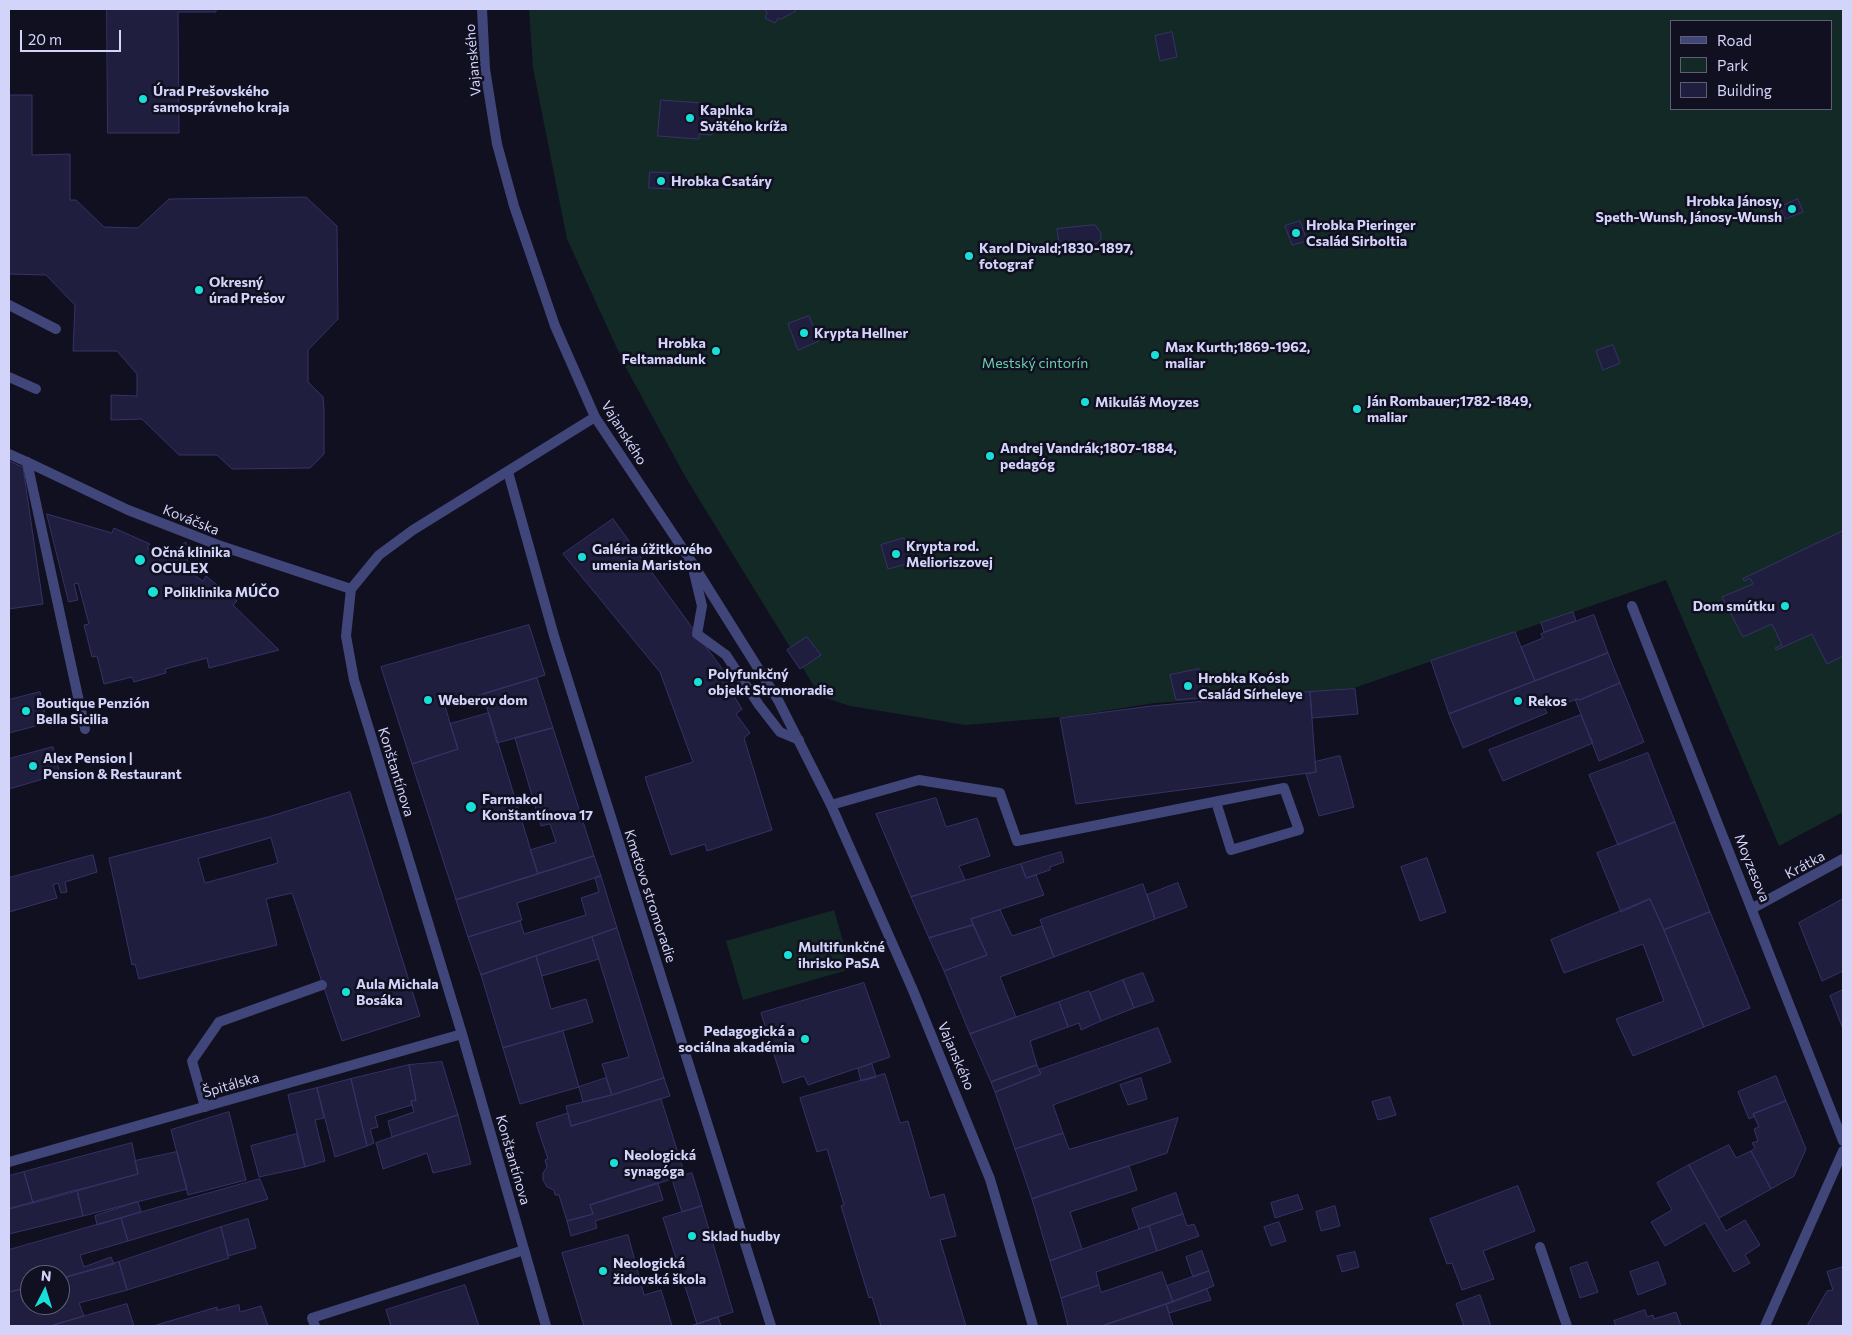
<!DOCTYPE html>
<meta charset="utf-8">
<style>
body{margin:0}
#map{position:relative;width:1852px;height:1335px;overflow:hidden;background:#101020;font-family:Commissioner,sans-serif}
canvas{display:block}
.frame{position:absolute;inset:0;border:10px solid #d3d4fa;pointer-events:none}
.legend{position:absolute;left:1670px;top:20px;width:162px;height:90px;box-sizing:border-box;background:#101020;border:1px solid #5e5e77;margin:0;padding:6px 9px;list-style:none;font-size:15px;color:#d3d4fa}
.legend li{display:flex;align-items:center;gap:10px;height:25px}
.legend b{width:25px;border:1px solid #5e5e77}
.north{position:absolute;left:20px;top:1265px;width:50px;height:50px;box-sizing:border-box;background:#101020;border:1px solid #5e5e77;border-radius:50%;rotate:5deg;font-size:14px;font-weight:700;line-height:20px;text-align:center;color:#d3d4fa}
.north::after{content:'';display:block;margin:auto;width:18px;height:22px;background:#1adfd8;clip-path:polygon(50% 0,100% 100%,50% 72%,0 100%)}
.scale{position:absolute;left:20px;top:30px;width:101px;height:22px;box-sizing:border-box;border:2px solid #d3d4fa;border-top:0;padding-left:6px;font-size:15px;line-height:18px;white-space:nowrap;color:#d3d4fa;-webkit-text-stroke:4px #101020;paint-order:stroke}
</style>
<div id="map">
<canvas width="1852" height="1335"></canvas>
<div class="frame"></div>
<ul class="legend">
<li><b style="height:6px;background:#404679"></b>Road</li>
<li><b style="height:14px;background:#132925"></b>Park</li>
<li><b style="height:14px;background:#201e3f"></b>Building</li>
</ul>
<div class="north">N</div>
<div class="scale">20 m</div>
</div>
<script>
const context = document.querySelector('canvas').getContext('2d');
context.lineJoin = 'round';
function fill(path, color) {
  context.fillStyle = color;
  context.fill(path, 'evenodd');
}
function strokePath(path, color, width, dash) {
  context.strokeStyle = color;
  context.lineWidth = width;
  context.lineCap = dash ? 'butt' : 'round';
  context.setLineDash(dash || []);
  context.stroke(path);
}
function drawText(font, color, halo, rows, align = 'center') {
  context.font = font + ' Commissioner,sans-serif';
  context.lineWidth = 5;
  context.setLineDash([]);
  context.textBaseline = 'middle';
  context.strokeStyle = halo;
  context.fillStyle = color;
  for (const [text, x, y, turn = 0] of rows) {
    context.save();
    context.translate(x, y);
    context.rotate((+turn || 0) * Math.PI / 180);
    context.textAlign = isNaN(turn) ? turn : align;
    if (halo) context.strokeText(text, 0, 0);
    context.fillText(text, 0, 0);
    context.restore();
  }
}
fill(new Path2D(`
 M529,9H1843V812L1779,846L1666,580L1351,689L1155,703L1072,716L966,725L850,706L820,696L686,478L626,368L567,239L533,68ZM1671,21H1831V109H1671Z
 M834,910L851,969L743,1000L726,941Z`), '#132925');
const building = new Path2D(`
 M107,9H216V12H178L179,133H108Z
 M765,9H795L796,11L781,19L778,18L775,23L765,18L767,13Z
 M1172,32L1177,57L1160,61L1155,36Z
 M9,95H32V155L70,154V200H76L104,227L138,228L169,199L306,197L337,226L338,319L308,350V382L323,397L324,409V454L310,468L232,469L217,455H179L142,419L111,420V395L137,396V374L117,351H73L75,305L46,275L9,274Z
 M661,100L702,103L701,107L713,109L718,113L722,123L720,128L711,135L699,134V139L658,136Z
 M650,172L672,173V189L649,188Z
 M1798,199L1803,212L1785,219L1780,207Z
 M1300,221L1307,241L1292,245L1285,226Z
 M1095,225L1101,233V238L1098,243L1060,250L1057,229Z
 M809,316L819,341L798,350L788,324Z
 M1613,345L1620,363L1603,370L1596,351Z
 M9,461L23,467L43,604L9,609Z
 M47,514L112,533L114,528L150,544L147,548L163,556L186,542L188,571L203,581L206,576L237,601L233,605L279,650L209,668L207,658L165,669L166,673L134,682L132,677L104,684L97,656L92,657L84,625L89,624L78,583L74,584L78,600L69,602Z
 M613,519L739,692L734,696L742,709L736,714L750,733L744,738L772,830L707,851L705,844L671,855L645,777L693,762L660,672L563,554Z
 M1843,531V656L1827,664L1812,634L1776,650L1775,648L1782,645L1772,624L1743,637L1722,597L1753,584L1750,578L1744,581L1743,579Z
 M904,538L910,563L888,569L881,545Z
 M1573,612L1576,621L1544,632L1541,623Z
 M1594,615L1608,653L1535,681L1521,647L1543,638L1541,634Z
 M529,625L545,675L445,706L458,749L412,764L381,667Z
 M1515,632L1535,681L1449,714L1431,661Z
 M807,637L821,655L800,669L787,650Z
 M1608,653L1620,683L1579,700L1578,699L1568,702L1565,696L1543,705L1547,713L1463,748L1449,714Z
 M1199,669L1205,697L1176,700L1170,675Z
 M537,678L553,728L497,743L483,694Z
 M1620,683L1644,742L1599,761L1575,699H1578L1579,700Z
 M1355,689L1358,714L1312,718L1310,692Z
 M40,692L47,723L9,733V700Z
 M1310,692L1316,772L1076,804L1060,718L1151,706Z
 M489,713L538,874L456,900L412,764L458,749L450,724Z
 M1581,715L1593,743L1503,781L1489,750Z
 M553,728L594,856L538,874L530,850L556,842L550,824L541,826L515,738Z
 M53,747L60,774L9,789V759Z
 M1648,753L1675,822L1618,845L1589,775Z
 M1340,756L1354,807L1319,816L1306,774L1316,772L1315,762Z
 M350,792L420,1016L342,1041L292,893L266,899L277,945L139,979L135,964L132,965L109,858L268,817ZM271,838L278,863L205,883L198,859Z
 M936,798L946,827L977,818L990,856L959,866L965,880L911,897L876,814Z
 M1675,822L1710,912L1664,930L1650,899L1621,912L1597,853Z
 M1061,852L1064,862L1050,867V870L1026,878L1021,864Z
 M93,855L97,872L65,882L67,892L61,893L58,883L53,885L57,898L9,912V878Z
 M594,856L601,876L517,903L522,920L468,937L456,900Z
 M1427,858L1446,912L1420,921L1401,867Z
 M1021,864L1026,878L1036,875L1044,895L971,919L973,925L929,938L911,897Z
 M601,876L617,928L481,975L468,937L520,921L524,934L586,915L581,898L599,892L595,878Z
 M1178,883L1187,907L1155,919L1147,895Z
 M1143,884L1155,919L1054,957L1040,920Z
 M1650,899L1664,930L1704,1027L1633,1056L1616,1019L1664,1001L1643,944L1564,973L1551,940Z
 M1843,899V971L1822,981L1799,923Z
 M1000,910L1012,936L1042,926L1054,957L1000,977L1016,1017L970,1034L944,971L987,955L971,919Z
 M1710,912L1750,1008L1704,1027L1664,930Z
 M973,925L987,955L944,971L929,938Z
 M617,928L664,1078L612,1095L602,1064L629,1057L592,937Z
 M592,937L599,959L542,976L536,956Z
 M536,956L551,1009L586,999L593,1022L503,1048L481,975Z
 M1143,973L1154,1001L1134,1008L1123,980Z
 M1123,980L1134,1008L1101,1021L1090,993Z
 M864,983L890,1057L808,1085L804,1076L783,1083L761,1013Z
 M1843,990V1029L1830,996Z
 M1089,991L1101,1021L1081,1030L1079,1023L1068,1027L1059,1002Z
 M1059,1002L1068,1027L1030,1041L1037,1065L991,1082L970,1034Z
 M1158,1028L1171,1062L1053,1105L1063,1133L1015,1149L995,1092L1041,1074L1039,1070Z
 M563,1031L579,1087L520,1104L503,1048Z
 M442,1062L458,1115L392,1137L388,1121L414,1112L411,1101L416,1100L409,1065Z
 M872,1064L876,1077L861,1081L858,1069Z
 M409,1065L416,1100L411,1101L412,1105L375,1116L378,1127L370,1129L374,1143L367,1146L351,1079Z
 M1037,1065L1041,1074L995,1092L991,1082Z
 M885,1074L900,1123L908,1121L930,1198L944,1194L956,1236L940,1240L966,1326H881L872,1297L869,1298L841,1206L844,1205L827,1149L817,1152L800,1098Z
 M1776,1076L1786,1101L1753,1114L1755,1116L1749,1119L1738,1092Z
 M606,1078L612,1095L583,1102L579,1087Z
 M664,1078L670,1096L571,1126L566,1106L612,1095Z
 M1141,1078L1147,1099L1128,1105L1120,1085Z
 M351,1079L367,1146L335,1157L317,1088Z
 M317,1088L324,1118L315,1120L325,1161L305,1167L288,1095Z
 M1390,1097L1396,1115L1378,1120L1372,1102Z
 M661,1099L685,1175L590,1205L593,1214L567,1221L559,1195H555L554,1190L547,1187L543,1180V1173L547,1167L545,1160L548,1159L536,1123L568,1113L571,1126Z
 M1786,1101L1806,1149L1794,1176L1771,1189L1751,1151L1755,1148L1752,1143L1758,1141L1754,1129L1759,1127L1753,1114Z
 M229,1112L246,1180L188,1195L171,1130Z
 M458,1115L471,1164L433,1173L427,1153L383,1169L376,1143Z
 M1178,1118L1167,1153L1032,1199L1015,1149L1063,1133L1069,1149Z
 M297,1134L305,1167L259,1177L251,1146Z
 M132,1143L138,1174L33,1203L24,1172Z
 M1729,1145L1736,1158L1751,1151L1771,1189L1719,1218L1689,1165Z
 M177,1152L187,1189L83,1216L77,1190L138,1174L135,1161Z
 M1689,1165L1726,1231L1745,1220L1760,1245L1745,1255L1750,1263L1734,1272L1705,1223L1665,1246L1651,1222L1672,1210L1657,1183Z
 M1129,1166L1137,1190L1070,1212L1082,1249L1050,1261L1032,1199Z
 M24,1172L33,1203L9,1209V1176Z
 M692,1173L702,1206L682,1212L672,1179Z
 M260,1179L268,1199L128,1241L121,1218Z
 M658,1183L663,1200L595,1221L597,1228L571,1236L567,1221L593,1214L590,1205Z
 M1518,1186L1535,1231L1483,1251L1494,1279L1462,1290L1452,1263L1447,1264L1430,1219Z
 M77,1190L83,1216L9,1234V1209Z
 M1176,1193L1183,1214L1139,1229L1132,1209Z
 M1298,1195L1303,1209L1275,1218L1271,1203Z
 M138,1202L141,1212L97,1225L95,1216Z
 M702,1206L733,1312L697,1324L663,1218Z
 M1335,1206L1340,1226L1321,1231L1316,1212Z
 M1183,1214L1187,1226L1194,1224L1199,1236L1157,1251L1149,1226Z
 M121,1218L128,1241L80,1255L84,1267L111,1257L114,1264L60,1279V1275H30V1287L9,1292V1250Z
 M248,1219L256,1248L228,1256L221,1227Z
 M1279,1222L1286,1241L1271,1246L1264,1227Z
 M1149,1226L1157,1251L1096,1272L1099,1285L1061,1298L1050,1261Z
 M221,1227L229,1258L127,1290L119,1262Z
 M628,1235L644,1295L661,1290L672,1326H584L562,1253Z
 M1202,1251L1209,1271L1193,1277L1186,1257Z
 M1355,1252L1359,1267L1342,1272L1337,1256Z
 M119,1262L127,1290L79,1303L84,1316L50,1326H9V1292L30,1287V1305H60V1279Z
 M1587,1262L1598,1292L1580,1298L1570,1268Z
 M1658,1262L1666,1284L1638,1295L1630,1272Z
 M1843,1267V1326H1807L1827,1291L1833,1290L1827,1272Z
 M1209,1271L1214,1286L1173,1302L1167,1286Z
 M1162,1272L1173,1302L1102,1326H1068L1061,1298L1099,1285L1101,1292Z
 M465,1285L479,1326H391L386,1310Z
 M1207,1289L1211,1300L1169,1313L1166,1304Z
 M1480,1295L1491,1326H1464L1456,1304Z
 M127,1304L134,1326H50L84,1316Z
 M1166,1304L1173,1326H1102Z
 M239,1305L240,1312L261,1306L268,1326H153L217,1307V1310Z
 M1645,1310L1647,1317L1653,1315L1654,1319L1676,1312L1681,1326H1616L1614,1321Z
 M718,1317L721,1326H690L697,1324Z`);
fill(building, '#201e3f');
strokePath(building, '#363268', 1);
strokePath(new Path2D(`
 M9,305L56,329
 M9,377L36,389
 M27,462L85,729
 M692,564L702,606L697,634L726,655L759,705L780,732L799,740
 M831,805L919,780L1000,793L1017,841L1284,788L1299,830L1231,850L1216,802
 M205,1107L192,1061L219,1022L322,985
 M1540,1247L1567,1326
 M315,1326L312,1318L524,1250`), '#404679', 10);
strokePath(new Path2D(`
 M9,454L27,462
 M508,472L554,636L771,1326`), '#404679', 10);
strokePath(new Path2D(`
 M482,9L485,69L497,144L514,206L555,326L595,417L691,561L778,700L831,805L912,988L990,1179L1033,1326
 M27,462L128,510L218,545L351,589
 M1632,606L1843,1141
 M1753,908L1843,859
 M9,1162L462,1034
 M546,1326L462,1034L354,680L346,636L351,589L379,555L413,530L595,417
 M1765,1326L1843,1151`), '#404679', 10);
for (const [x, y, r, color] of [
 [143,99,5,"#1adfd8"],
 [690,118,5,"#1adfd8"],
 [661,181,5,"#1adfd8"],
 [1792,209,5,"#1adfd8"],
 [1296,233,5,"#1adfd8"],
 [969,256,5,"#1adfd8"],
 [199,290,5,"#1adfd8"],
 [804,333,5,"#1adfd8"],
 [716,351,5,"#1adfd8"],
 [1155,355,5,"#1adfd8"],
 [1085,402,5,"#1adfd8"],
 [1357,409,5,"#1adfd8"],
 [990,456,5,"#1adfd8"],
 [896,554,5,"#1adfd8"],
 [582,557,5,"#1adfd8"],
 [140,560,6,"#1adfd8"],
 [153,592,6,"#1adfd8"],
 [1785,606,5,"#1adfd8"],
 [698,682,5,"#1adfd8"],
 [1188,686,5,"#1adfd8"],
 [428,700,5,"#1adfd8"],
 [1518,701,5,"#1adfd8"],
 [26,711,5,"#1adfd8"],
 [33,766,5,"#1adfd8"],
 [471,807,6,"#1adfd8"],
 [788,955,5,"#1adfd8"],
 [346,992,5,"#1adfd8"],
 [805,1039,5,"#1adfd8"],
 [614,1163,5,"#1adfd8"],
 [692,1236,5,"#1adfd8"],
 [603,1271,5,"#1adfd8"]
]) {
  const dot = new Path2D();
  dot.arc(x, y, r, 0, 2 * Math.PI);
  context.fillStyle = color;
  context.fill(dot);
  strokePath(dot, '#101020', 2);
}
drawText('14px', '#d3d4fa', '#101020', [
 ["Vajanského",473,60,-95],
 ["Vajanského",624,433,58],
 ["Kováčska",191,520,22],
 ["Konštantínova",396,772,73],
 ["Krátka",1805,865,-28],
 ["Moyzesova",1752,868,68],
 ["Kmeťovo stromoradie",650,896,72],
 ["Vajanského",956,1056,67],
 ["Špitálska",231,1085,-16],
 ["Konštantínova",513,1160,74]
]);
drawText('bold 14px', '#d3d4fa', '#101020', [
 ["Úrad Prešovského",153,91],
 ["samosprávneho kraja",153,107],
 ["Kaplnka",700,110],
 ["Svätého kríža",700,126],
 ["Hrobka Csatáry",671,181],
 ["Hrobka Jánosy,",1782,201,"right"],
 ["Speth-Wunsh, Jánosy-Wunsh",1782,217,"right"],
 ["Hrobka Pieringer",1306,225],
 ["Család Sirboltia",1306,241],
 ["Karol Divald;1830-1897,",979,248],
 ["fotograf",979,264],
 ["Okresný",209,282],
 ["úrad Prešov",209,298],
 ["Krypta Hellner",814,333],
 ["Hrobka",706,343,"right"],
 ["Feltamadunk",706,359,"right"],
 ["Max Kurth;1869-1962,",1165,347],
 ["maliar",1165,363],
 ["Ján Rombauer;1782-1849,",1367,401],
 ["maliar",1367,417],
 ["Mikuláš Moyzes",1095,402],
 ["Andrej Vandrák;1807-1884,",1000,448],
 ["pedagóg",1000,464],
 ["Krypta rod.",906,546],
 ["Melioriszovej",906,562],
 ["Galéria úžitkového",592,549],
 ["umenia Mariston",592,565],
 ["Očná klinika",151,552],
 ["OCULEX",151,568],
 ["Poliklinika MÚČO",164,592],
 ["Dom smútku",1775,606,"right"],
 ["Polyfunkčný",708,674],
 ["objekt Stromoradie",708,690],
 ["Hrobka Koósb",1198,678],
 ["Család Sírheleye",1198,694],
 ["Weberov dom",438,700],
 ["Rekos",1528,701],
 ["Boutique Penzión",36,703],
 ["Bella Sicilia",36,719],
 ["Alex Pension |",43,758],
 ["Pension & Restaurant",43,774],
 ["Farmakol",482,799],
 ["Konštantínova 17",482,815],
 ["Multifunkčné",798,947],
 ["ihrisko PaSA",798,963],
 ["Aula Michala",356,984],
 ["Bosáka",356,1000],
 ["Pedagogická a",795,1031,"right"],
 ["sociálna akadémia",795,1047,"right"],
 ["Neologická",624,1155],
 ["synagóga",624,1171],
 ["Sklad hudby",702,1236],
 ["Neologická",613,1263],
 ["židovská škola",613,1279]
], 'left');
drawText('14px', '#68d1a8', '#101020', [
 ["Mestský cintorín",1035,363]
]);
</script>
